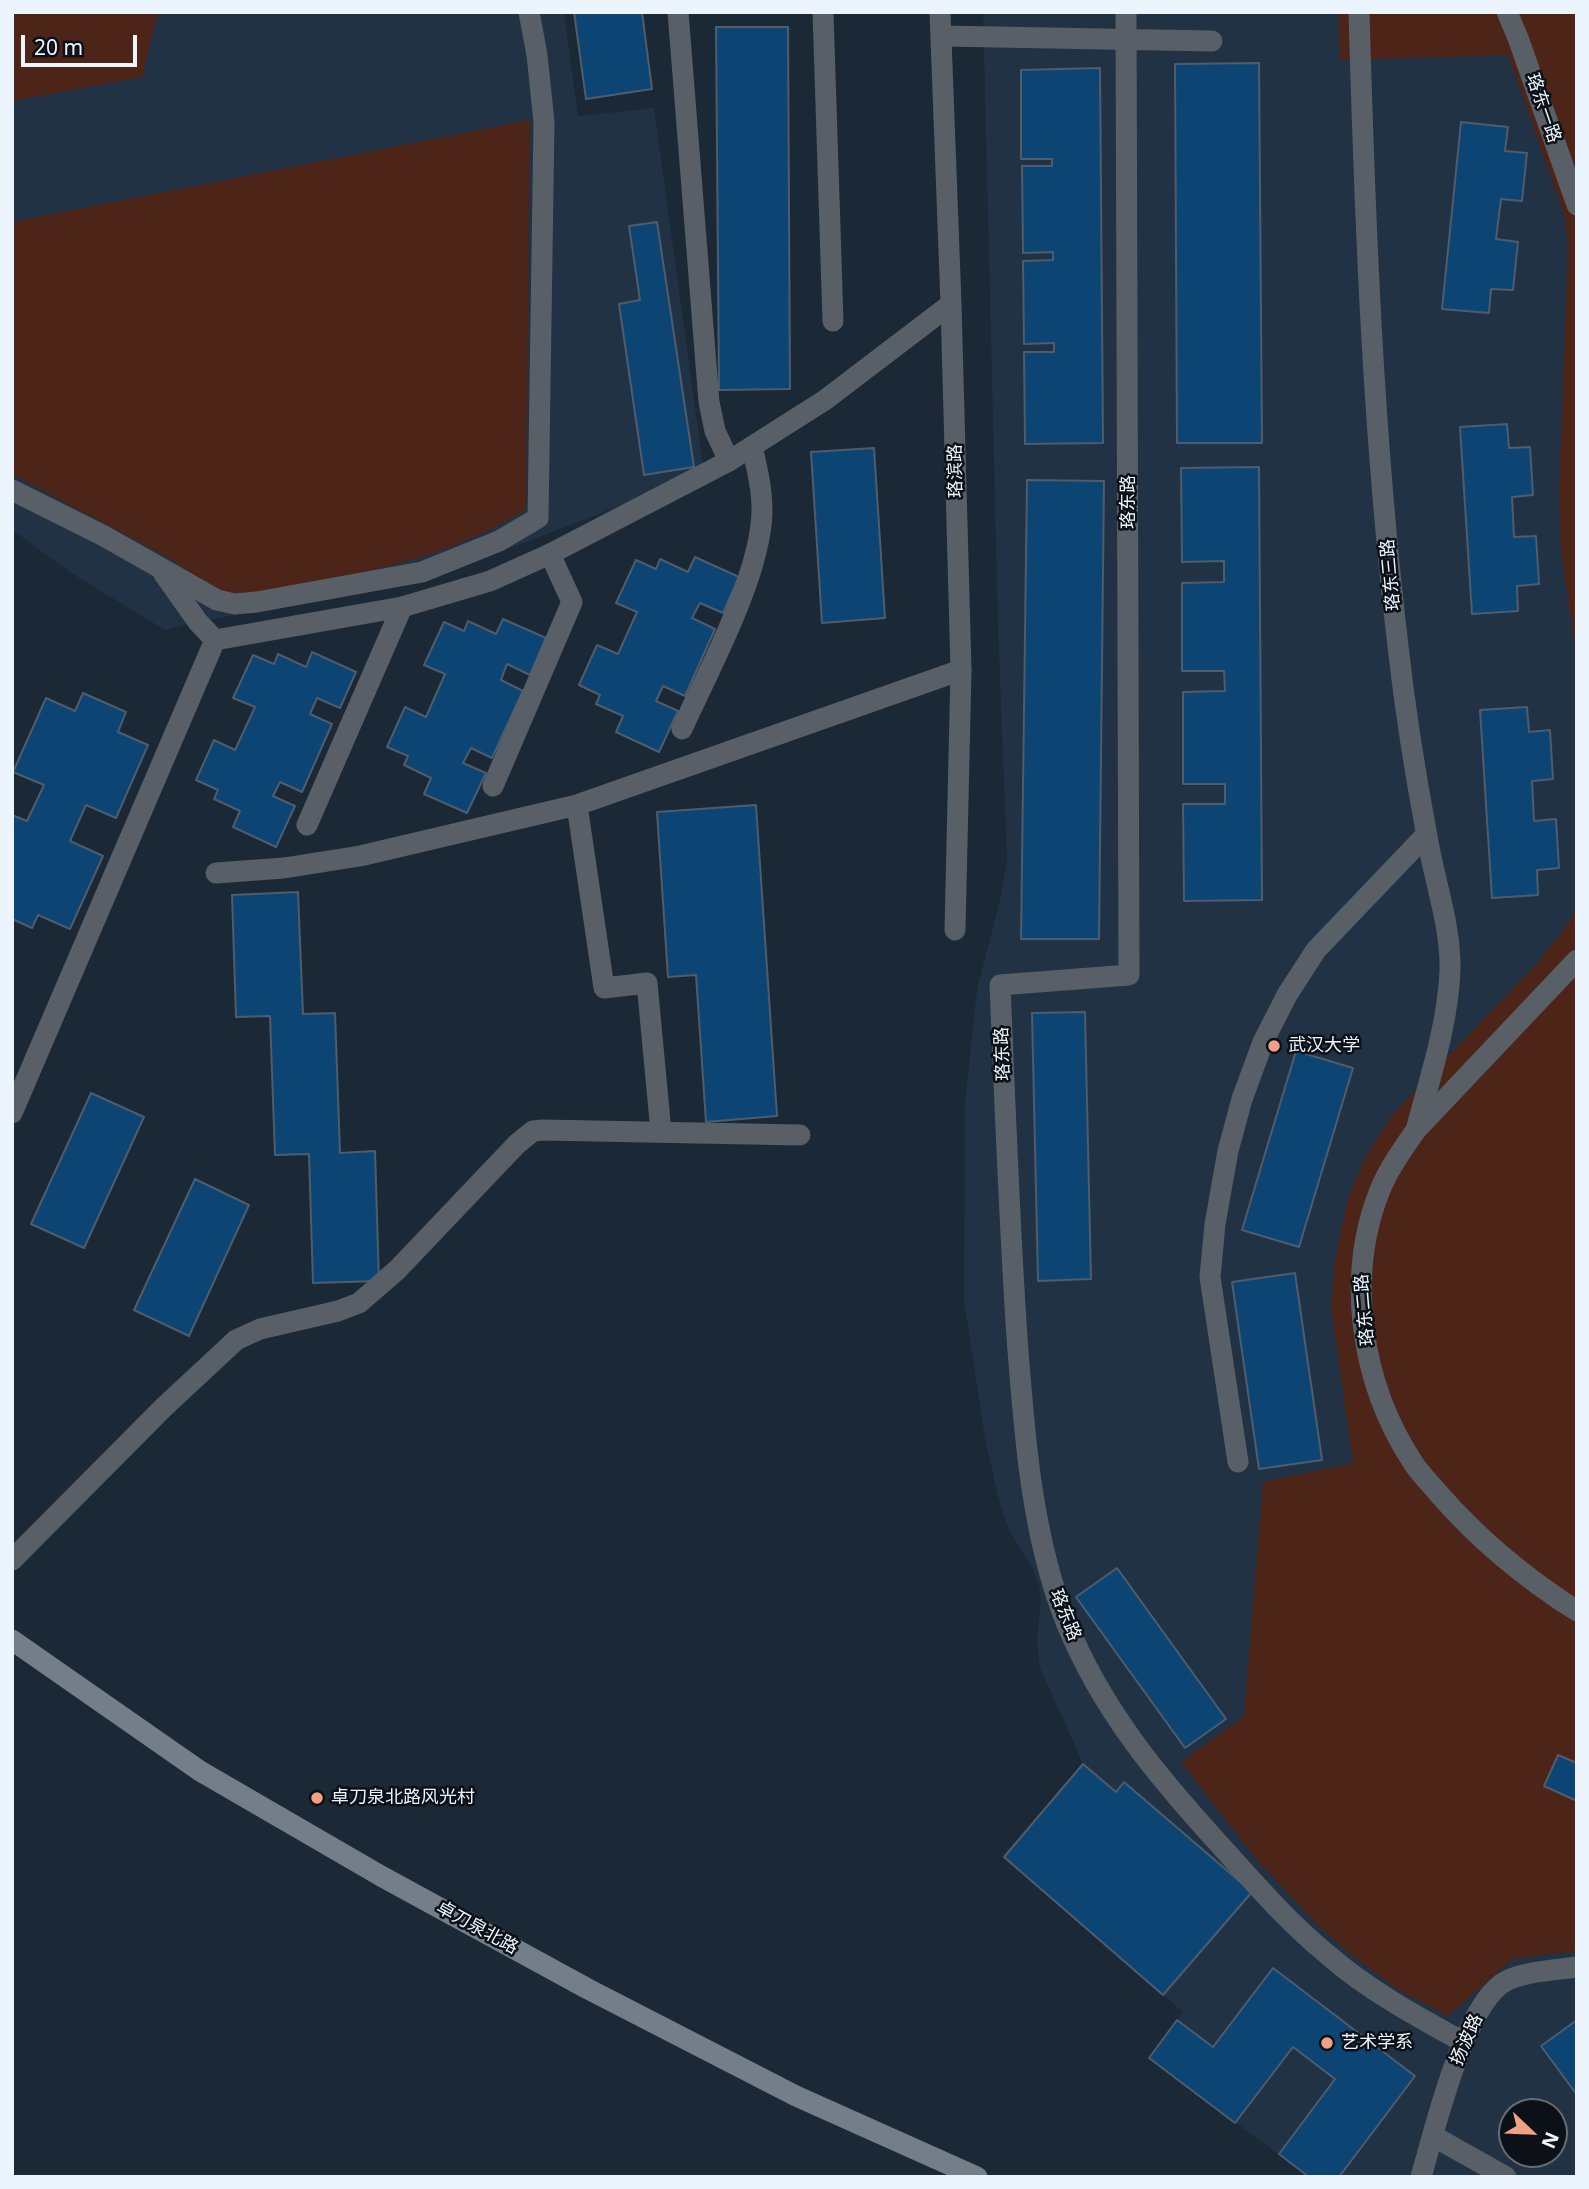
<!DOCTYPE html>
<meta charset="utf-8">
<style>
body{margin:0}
#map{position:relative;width:1589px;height:2189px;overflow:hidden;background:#1b2835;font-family:"Noto Sans",sans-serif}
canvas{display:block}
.frame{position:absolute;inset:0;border:14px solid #ecf4fd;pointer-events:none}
.north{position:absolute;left:1498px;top:2098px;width:70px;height:70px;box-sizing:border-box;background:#0b1116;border:2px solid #656c72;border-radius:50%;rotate:113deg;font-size:19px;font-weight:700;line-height:28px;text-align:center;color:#ecf4fd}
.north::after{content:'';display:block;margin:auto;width:24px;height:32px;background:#f39f85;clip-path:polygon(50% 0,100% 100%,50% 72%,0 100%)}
.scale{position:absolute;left:21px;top:35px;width:116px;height:32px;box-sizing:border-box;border:4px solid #ecf4fd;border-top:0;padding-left:9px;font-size:21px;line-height:24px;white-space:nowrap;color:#ecf4fd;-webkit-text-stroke:5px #0b1116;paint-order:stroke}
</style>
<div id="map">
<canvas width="1589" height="2189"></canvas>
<div class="frame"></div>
<div class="north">N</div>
<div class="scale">20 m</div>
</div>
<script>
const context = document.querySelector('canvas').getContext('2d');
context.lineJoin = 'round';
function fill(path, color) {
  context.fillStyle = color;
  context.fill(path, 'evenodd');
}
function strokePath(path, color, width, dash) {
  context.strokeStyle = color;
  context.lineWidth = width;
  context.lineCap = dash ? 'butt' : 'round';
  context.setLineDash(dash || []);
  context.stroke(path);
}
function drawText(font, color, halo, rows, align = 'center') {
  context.font = font + ' "Noto Sans","Noto Sans SC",sans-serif';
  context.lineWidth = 5;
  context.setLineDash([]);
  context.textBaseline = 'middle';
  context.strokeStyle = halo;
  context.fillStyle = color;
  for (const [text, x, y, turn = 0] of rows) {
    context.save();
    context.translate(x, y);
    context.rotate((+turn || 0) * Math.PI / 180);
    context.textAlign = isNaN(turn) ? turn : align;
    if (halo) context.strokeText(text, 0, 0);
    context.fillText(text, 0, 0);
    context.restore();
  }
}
fill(new Path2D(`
 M12,12H564L578,116L654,108L703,465L619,506L437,577L198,622L165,630L76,576L12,530Z
 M983,12H1577V2177H1309L1149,2058L1183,2012L1004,1857L1083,1764L1039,1666L1037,1639L1041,1600L1039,1585L1034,1571L1009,1530L1001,1508L985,1439L964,1300L965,1102L977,989L1000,900L1007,860L998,628ZM1512,2112H1554V2154H1512Z`), '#203244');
fill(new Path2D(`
 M12,12H158L142,77L12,101Z
 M1338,12H1577V663L1561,550L1559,494L1568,245L1564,214L1508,55L1340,60Z
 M530,120L526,509C441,565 340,576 242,595C210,591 184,566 156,551C108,525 60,500 12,474V222Z
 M1577,904V1951L1512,1959L1448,2016L1400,1991L1349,1953L1319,1926L1258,1861L1181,1762L1244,1716L1263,1482L1353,1463L1331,1305L1335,1260L1348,1198L1364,1160L1392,1115L1539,961L1569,922Z`), '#4c2418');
const building = new Path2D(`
 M574,12H642L652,89L586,99Z
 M716,27H788L790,389L719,390Z
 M1259,63L1262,443H1177L1175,64Z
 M1100,68L1103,443L1025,444L1024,352H1054V343L1024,344L1023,261L1053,260V252L1023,253L1022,166H1052V159H1021V70Z
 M1461,122L1508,127L1505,151L1527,153L1522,201L1501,199L1496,239L1518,242L1513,290L1491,289L1489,313L1442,309Z
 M657,222L694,467L644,475L619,304L640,300L629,226Z
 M1507,424L1509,448L1530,447L1533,495L1512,497L1514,537L1536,536L1539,584L1517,586L1518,611L1472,614L1460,427Z
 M874,448L885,618L822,623L811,452Z
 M1259,467L1262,900L1184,901L1183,804H1225V784H1183V692L1225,691L1224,671H1182V583L1224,582V561L1182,562L1181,468Z
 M1027,480L1104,481L1099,939H1021Z
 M695,557L739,577L723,613L700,603L692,618L715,629L685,696L663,686L656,701L678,711L659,752L616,732L623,716L596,704L600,695L579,685L597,645L618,654L637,612L616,603L636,560L656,569L660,559L688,572Z
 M503,619L546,638L530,675L507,664L501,680L523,691L492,758L471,748L463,763L486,773L467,813L424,794L431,778L404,765L408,756L387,747L405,707L426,717L445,674L424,665L444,622L464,631L468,621L496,634Z
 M312,652L356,672L340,708L317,698L310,714L332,724L302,792L280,782L273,796L295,806L276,847L233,827L240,811L214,799L218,790L196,780L214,740L235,750L255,707L233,698L253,655L274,664L278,654L306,667Z
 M83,693L126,712L118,732L148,745L116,818L86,805L70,841L103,856L70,929L38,915L32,928L12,919V815L27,821L44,785L13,772L46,698L75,711Z
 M1527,707L1529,732L1550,730L1553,779L1532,781L1534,821L1556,819L1559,868L1537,870L1538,895L1492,898L1480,710Z
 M756,805L777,1116L706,1122L696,975L668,977L657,812Z
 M298,892L303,1014L335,1013L340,1153L375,1151L379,1281L313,1283L309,1154L275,1155L270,1016L236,1017L232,895Z
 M1085,1012L1091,1279L1038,1281L1032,1013Z
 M1296,1051L1353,1068L1299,1247L1242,1230Z
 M91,1093L144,1117L84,1248L31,1224Z
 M195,1179L249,1205L189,1336L134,1310Z
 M1295,1273L1322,1460L1259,1469L1232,1282Z
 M1117,1568L1226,1719L1185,1748L1076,1597Z
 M1558,1755L1577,1763V1801L1544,1786Z
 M1083,1764L1116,1792L1124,1782L1252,1892L1163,1995L1004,1857Z
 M1273,1968L1415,2076L1339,2177H1309L1279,2154L1335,2079L1293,2047L1235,2123L1149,2058L1177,2020L1213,2047Z
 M1577,2020V2095L1541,2046Z`);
fill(building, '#0c4574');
strokePath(building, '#4e5c6b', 2);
strokePath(new Path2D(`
 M678,12L709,402L715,431L729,461
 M823,12L833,321
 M1126,12L1129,975L1000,985C1005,1102 1009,1219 1017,1337C1024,1430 1031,1534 1066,1622C1102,1710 1157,1776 1220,1845C1254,1883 1288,1922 1328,1955C1368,1990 1416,2016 1463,2042
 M1359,12C1365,223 1373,436 1398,646C1405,709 1415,773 1427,836C1434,880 1451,925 1450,970C1448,1024 1430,1078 1416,1130
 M942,36L1212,41
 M12,490L104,536L217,600L235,604L257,602L422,572L499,541L538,518L544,122L537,55L529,12
 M682,729C709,669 761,575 762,511C762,488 757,468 752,447
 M493,786L572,602L550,554
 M577,805L961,670
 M307,825L402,607
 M216,873L284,868L360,856L577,805L604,988L647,983L661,1132
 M12,1113L215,640L198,622L164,574
 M1238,1462L1210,1277L1215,1224L1228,1151L1242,1099L1263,1042L1287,995L1316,950L1426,835
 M12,1560L163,1408L236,1340L260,1329L338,1311L359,1303L397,1270L517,1144L533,1131L543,1130L800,1135
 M1433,2136L1506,2177`), '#585f66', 21);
strokePath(new Path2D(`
 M940,12L951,304L961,670L955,930
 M1507,12L1518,38L1577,205
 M215,640L402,607L490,581L550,554L729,461L825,400L951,304
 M1577,960L1416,1130C1403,1149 1389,1168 1380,1190C1345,1277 1361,1383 1412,1461C1419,1473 1430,1483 1439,1494C1479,1540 1525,1578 1577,1611
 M1421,2177C1434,2132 1465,1999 1508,1980C1529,1971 1555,1970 1577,1967`), '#585f66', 21);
strokePath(new Path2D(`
 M12,1640L200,1771L381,1876L588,1989L796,2096L977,2177`), '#747e89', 21);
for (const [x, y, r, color] of [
 [1274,1046,7,"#f39f85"],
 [317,1798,7,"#f39f85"],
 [1327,2043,7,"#f39f85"]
]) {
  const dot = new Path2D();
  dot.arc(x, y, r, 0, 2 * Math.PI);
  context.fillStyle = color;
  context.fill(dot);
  strokePath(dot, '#0b1116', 2.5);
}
drawText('18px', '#ecf4fd', '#0b1116', [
 ["珞东一路",1543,108,71],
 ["珞滨路",956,471,-91],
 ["珞东路",1129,502,-90],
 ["珞东三路",1391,575,-95],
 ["珞东路",1003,1054,-92],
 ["珞东二路",1365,1310,-95],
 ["珞东路",1065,1615,68],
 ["卓刀泉北路",477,1928,29],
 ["扬波路",1467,2040,-66]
]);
drawText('18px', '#ecf4fd', '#0b1116', [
 ["武汉大学",1288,1046],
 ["卓刀泉北路风光村",331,1798],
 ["艺术学系",1341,2043]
], 'left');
</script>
